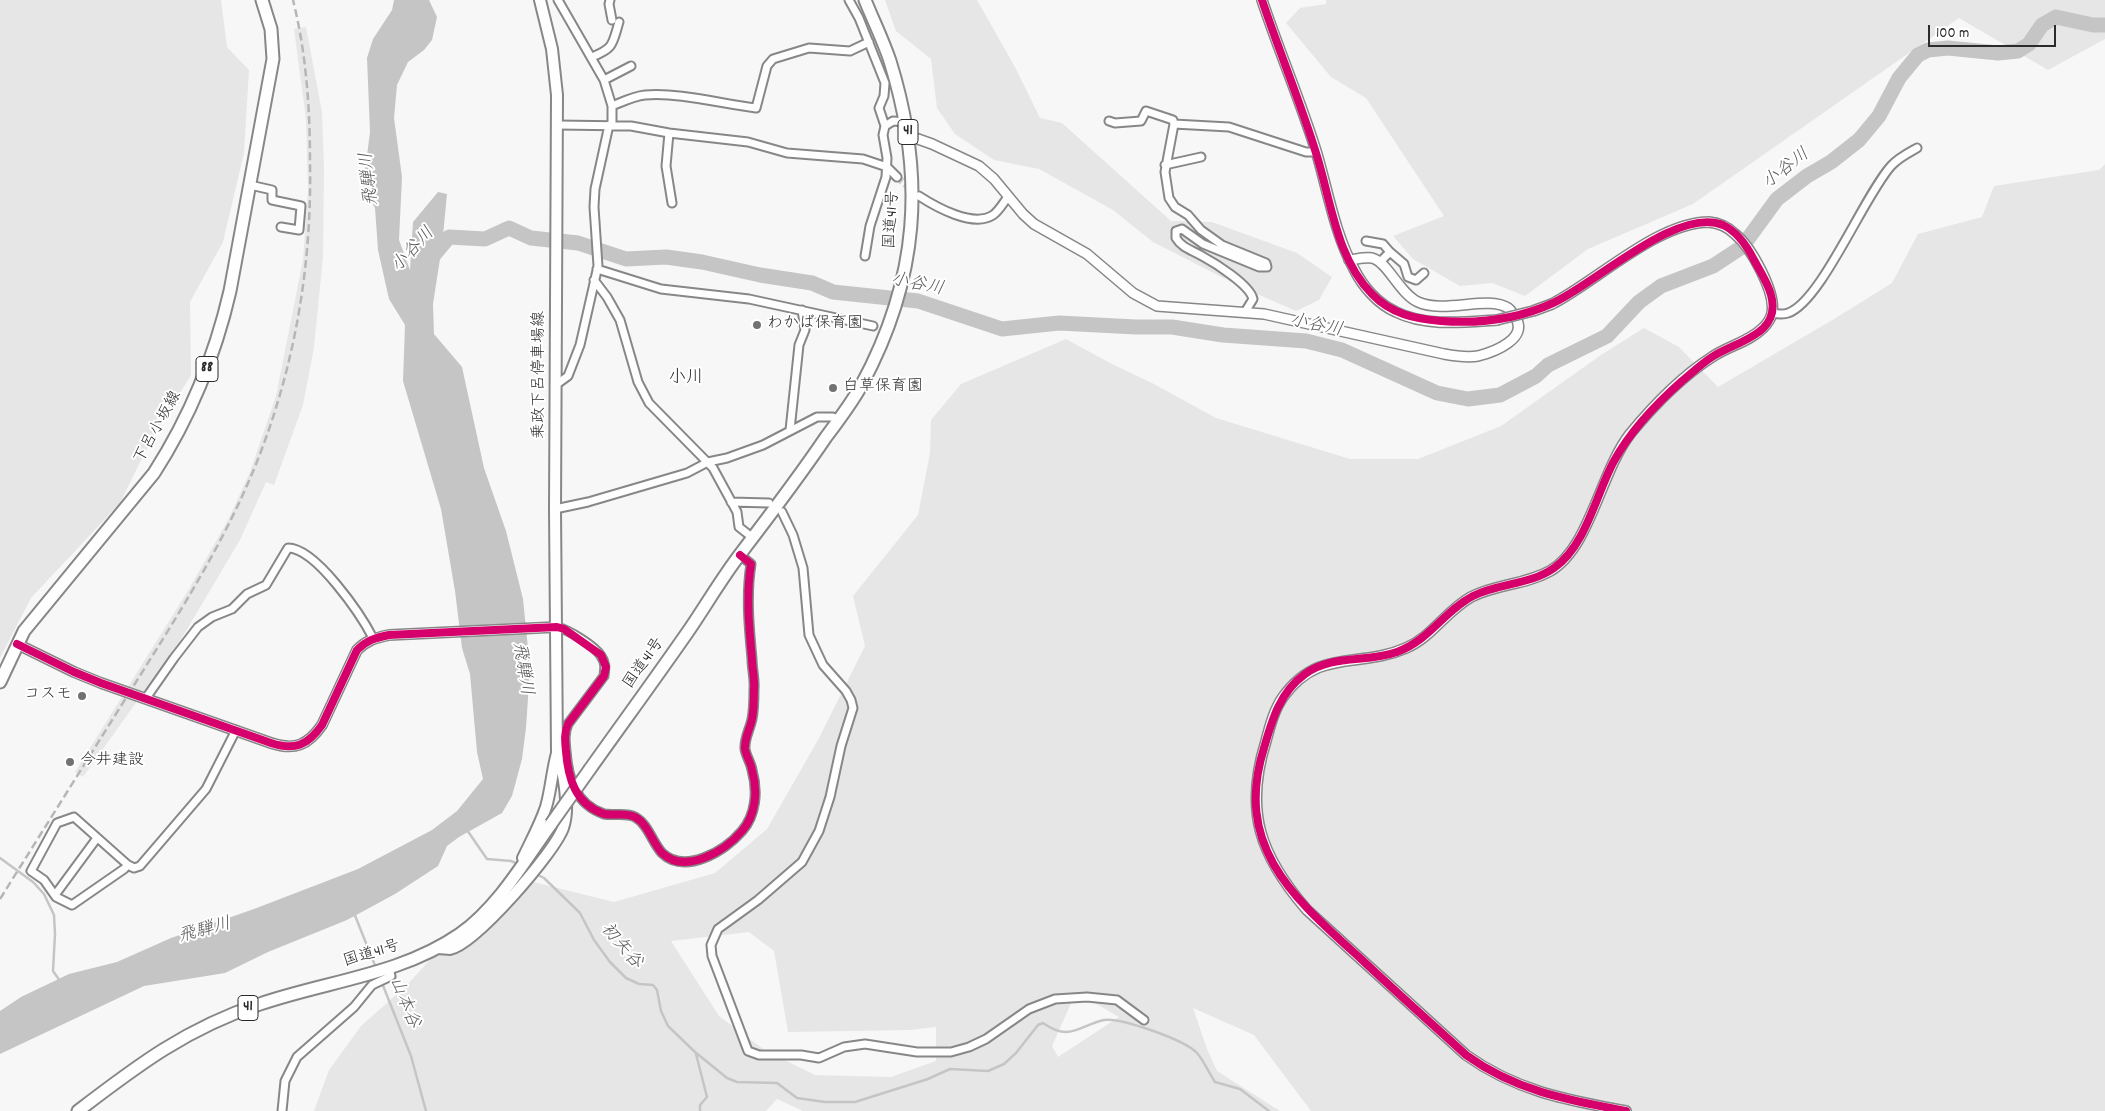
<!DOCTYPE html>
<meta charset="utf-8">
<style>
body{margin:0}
#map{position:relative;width:2105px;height:1111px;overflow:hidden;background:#f7f7f7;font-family:Dekko,sans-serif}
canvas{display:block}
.scale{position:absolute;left:1928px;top:25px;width:128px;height:22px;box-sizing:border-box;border:2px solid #2b2b2b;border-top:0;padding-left:6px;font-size:15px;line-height:18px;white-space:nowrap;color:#2b2b2b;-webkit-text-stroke:4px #fff;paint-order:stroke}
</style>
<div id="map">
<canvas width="2105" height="1111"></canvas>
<div class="scale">100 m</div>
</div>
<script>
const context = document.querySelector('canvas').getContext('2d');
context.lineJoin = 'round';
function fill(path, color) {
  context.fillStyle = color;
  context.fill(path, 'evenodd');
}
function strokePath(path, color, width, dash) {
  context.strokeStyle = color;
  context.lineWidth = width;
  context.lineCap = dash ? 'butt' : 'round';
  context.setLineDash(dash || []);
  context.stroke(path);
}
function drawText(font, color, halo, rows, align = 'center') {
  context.font = font + ' Dekko,"Klee One",sans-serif';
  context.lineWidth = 4;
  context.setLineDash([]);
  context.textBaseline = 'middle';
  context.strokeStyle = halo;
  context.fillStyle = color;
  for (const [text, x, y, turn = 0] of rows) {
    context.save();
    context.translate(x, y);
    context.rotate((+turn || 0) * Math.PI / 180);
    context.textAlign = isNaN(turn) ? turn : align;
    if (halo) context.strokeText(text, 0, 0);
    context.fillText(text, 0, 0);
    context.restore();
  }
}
fill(new Path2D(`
 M306,27L322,112L324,167L323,257L314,347L303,405L274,485L266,482L240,540L180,641L83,777L75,772L189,589L229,518L250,472L276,396L303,260L308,190L306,119L294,29Z`), '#e7e7e7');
fill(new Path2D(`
 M0,0H221L227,47L249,70L244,153L223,242L190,302L191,375L150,442L120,503L31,598L0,658Z
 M885,0H977L1015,67L1040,118L1062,123L1171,221L1212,222L1297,253L1332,277L1319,300L1296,311L1239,286L1153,242L1113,210L1039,169L994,160L955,134L937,108L931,59L896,31Z
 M1326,0H2105V39L2048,70L1959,18L1693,204L1588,249L1525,296L1492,283L1460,286L1413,259L1393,236L1444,216L1366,98L1331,77L1286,23L1300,8L1326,4Z
 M2105,164V1111H1311L1254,1035L1193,1008L1207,1049L1217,1071L1280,1111H803L777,1099L766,1111H314L329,1070L361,1026L407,985L437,952L517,878L614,902L715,873L767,829L818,740L865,646L853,596L918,515L930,453L931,420L961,384L1066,339L1110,363L1152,383L1216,418L1350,459H1418L1501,426L1601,355L1644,328L1679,347L1718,387L1834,319L1892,283L1918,234L1982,217L1994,186L2099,170ZM749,932L774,951L788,1032L910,1030L936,1027V1061L891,1077L815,1075L766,1051L719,1016L671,941ZM1076,992L1119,1017L1058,1057L1052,1046Z`), '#e6e6e6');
fill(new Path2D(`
 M394,0H429L437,17L432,40L424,50L408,62L397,85L394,118L402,177L399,240L410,270L413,222L438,192L447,194L442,246L433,304L434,334L462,367L484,468L506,531L523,599L530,668L526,728L522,759L512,796L502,813L459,837L447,846L438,866L395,894L347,920L268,952L225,973L144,986L0,1054V1011L21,997L69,974L117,962L171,938L254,909L358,869L432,830L457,811L483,779L477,752L470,674L462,648L455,591L441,509L403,381L405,325L389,299L378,250L375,208L363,187L370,132L367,58L373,39L392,10Z`), '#c5c5c5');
strokePath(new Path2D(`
 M467,830L487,859L511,861L518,864
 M0,858L33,882L44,894L54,915L55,934L53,971L60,981
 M536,874L544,878L580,913L594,940L610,962L626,978L639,984L653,985L657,990L661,1011L668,1026L695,1052L727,1078L737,1082L777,1083L797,1098L825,1102H855L928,1079L950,1069L988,1071L1004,1064L1016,1053L1038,1025L1043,1023C1070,1042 1078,1026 1104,1020C1120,1017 1185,1040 1197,1053C1204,1061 1209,1073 1215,1082L1240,1089L1269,1111
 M354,913L376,968
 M382,983L411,1056L426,1111
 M696,1054L707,1097L700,1105V1111`), '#c5c5c5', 2.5);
strokePath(new Path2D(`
 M429,261L449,237L485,239L509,228L531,238L578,243L626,259L666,257L702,262L760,275L812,283L833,292L918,301L1002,329L1059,323L1136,327H1172L1223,335L1306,341L1342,350L1437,393L1468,399L1500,395L1536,376L1548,365L1607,336L1639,302L1661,286L1713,266L1742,247L1777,199L1807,176L1831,162L1859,140L1879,116L1899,78L1918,55L1928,50L1948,48L1998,53L2018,51L2029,44L2042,25L2056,17L2093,25H2105`), '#c5c5c5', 15);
strokePath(new Path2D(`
 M897,177L912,190`), '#cecece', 7, [7, 3.5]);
const minor = new Path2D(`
 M558,0L604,80L612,106V126
 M610,0L609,4L612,20
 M849,0L859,18L885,83L884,96L879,108L885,126L883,135L887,158L886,177L870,226L865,256
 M592,57C614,48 612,45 619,22
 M604,80L631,66
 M612,106C622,102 634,96 645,95C679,92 722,104 756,108L767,66L773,59L809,48L850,51L869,42
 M1109,121L1115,123L1141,121L1146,111L1173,120L1174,124
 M557,125L631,126L669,133L748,142L787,153L863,159L887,167L897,177
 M885,126L893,121L906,122
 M669,133L666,166L672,203
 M1165,165L1201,157
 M250,185L272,190V200L301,206L299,230L281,227
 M919,196C936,207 973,228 993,215C999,211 1003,203 1008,197
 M1366,241L1383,244L1390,252
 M1380,262L1390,252L1404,264L1408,277L1416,280L1424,273
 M597,269L661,289L749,299L873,326
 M594,280L607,297L620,320L638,382L649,403L713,468L737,512L739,527L753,538
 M1245,312L1253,299C1250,285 1215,263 1202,256C1192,250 1182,248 1176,238V231L1182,229L1203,244L1259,267H1267L1266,263L1222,245L1201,230L1188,215L1175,207L1169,198L1165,172L1174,124L1229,127L1306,152H1316
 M1772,313C1777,314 1783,315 1788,313C1821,302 1864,196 1891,166C1898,158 1908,153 1917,148
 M557,384L568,376L580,345L598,266L594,207L595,189L609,125
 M790,430L799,345L805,330L802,310
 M731,502L769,503
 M555,509L588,502L687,473L708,462L727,458L763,445L817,417H833L838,420
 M782,512L793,535L803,568L809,635L823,665L846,691L851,700L853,708L841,746L830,797L819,831L802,862L758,900L718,929L711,945L712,956L748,1051L759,1055H801L819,1058L844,1047L865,1044L917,1052H951L969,1047L986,1039L1029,1009L1055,999L1087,997L1117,1000L1144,1020
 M557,627C569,630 595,646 601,656C606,663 605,668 604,676L568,724C564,733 565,741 566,751C568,778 575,804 604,814C614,816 626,812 635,817C648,824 652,842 662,853C685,875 725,851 742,831C756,815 758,791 752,770C751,763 746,756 745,749C744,739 750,729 752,719C754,709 754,699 754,689C755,679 752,669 752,659C749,627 746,595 751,564L740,555
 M146,698L174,658L198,627L212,617L232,609L247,594L266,585L288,548C316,548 361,615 373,638
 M128,865L124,869L72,905L56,897L44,880L31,871L57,823L74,817L128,865L134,868L140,866L206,789L236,730
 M55,895L97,838
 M282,1111L285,1081L297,1057L354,1007L372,985L391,976L389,968`);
const tertiary = new Path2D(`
 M1262,0C1279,51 1301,102 1317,154C1328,192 1335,234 1354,269C1363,287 1378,304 1396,312C1426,327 1465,322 1497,320
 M909,138L918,139L932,144L979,166L994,179L1023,214L1034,224L1087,254L1133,293L1157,306L1264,314L1444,354C1455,356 1467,358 1478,356C1494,352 1530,338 1515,317C1513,314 1511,310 1508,308C1488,295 1444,314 1418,302C1399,293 1388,262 1372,258C1365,257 1357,259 1349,260
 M1552,304C1597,281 1658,222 1709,222C1719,223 1728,227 1735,234C1751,247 1776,292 1772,313C1771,318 1767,324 1763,328C1749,342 1728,346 1712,357C1681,377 1653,406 1630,434C1600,473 1590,548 1550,571C1525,585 1496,584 1471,597C1446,611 1432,637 1406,648C1359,669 1319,647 1283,697C1274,710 1270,726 1266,741C1244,811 1260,856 1307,910L1466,1055C1516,1091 1567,1100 1626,1111
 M17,644L74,672L101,683L271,743C295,751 308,745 322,725L357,650C367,640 375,638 389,635L557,627`);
const secondary = new Path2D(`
 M523,858C531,841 540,825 546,807C551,790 552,771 557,753L555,509L557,95L552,49L540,0
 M438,948C442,948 447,949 450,949C476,943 554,853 563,828C570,808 564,772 557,753`);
const primary = new Path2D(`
 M0,682L24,631L154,473C190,417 215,356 230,291L273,59L271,29L262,0`);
const trunk = new Path2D(`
 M590,769C622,724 655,679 687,633C705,607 721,579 741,553C770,515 799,477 826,437C838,421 851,404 861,386C919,279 926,177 890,61C883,40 873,20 865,0
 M78,1111C138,1065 187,1028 260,1004C327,981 401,975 460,934C498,907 524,862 551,824`);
strokePath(minor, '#878787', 11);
strokePath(tertiary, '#878787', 12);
strokePath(secondary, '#878787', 14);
strokePath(primary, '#878787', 15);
strokePath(trunk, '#878787', 15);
strokePath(minor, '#fefefe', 7);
strokePath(tertiary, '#fefefe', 9);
strokePath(secondary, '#fefefe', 10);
strokePath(primary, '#fefefe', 11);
strokePath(trunk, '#fefefe', 11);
strokePath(new Path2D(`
 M0,899C47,824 94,749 141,674C185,604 230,532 260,454C296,360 312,262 310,161C310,107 306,52 293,0`), '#b6b6b6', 2.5, [8, 4]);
const tertiaryBridge = new Path2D(`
 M1497,320L1533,311L1552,304`);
const trunkBridge = new Path2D(`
 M551,824L590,769`);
strokePath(tertiaryBridge, '#878787', 12, []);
strokePath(trunkBridge, '#878787', 15, []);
strokePath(tertiaryBridge, '#fefefe', 9);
strokePath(trunkBridge, '#fefefe', 11);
strokePath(new Path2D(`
 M1262,0C1279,51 1300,101 1316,153C1331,200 1336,258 1372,294C1391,314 1415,319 1441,321C1480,324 1518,319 1553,303C1594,285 1677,206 1723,225C1738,232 1747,246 1754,260C1760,271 1768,283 1771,295C1782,335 1736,341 1712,357C1701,364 1692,373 1682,381C1656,404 1631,430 1614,461C1596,494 1586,546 1554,568C1530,585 1499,583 1473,596C1444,611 1430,640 1397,652C1367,663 1332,654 1305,674C1280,692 1272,720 1264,748C1233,847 1294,898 1360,958C1395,991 1431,1023 1466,1055C1516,1091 1567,1100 1626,1111
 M17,644L74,672L101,683L271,743C295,751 308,745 322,725L357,650C367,640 375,638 389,635L557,627L564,629L601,655L606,667L604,676L568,724C564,733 565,741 566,751C568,778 575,804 604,814C614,816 626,812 635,817C648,824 652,842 662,853C685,875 725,851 742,831C756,815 758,791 752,770C751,763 746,756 745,749C744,739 750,729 752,719C754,709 754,699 754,689C755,679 752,669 752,659C749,627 746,595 751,564L740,555`), '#d6006c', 8);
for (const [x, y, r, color] of [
 [757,325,5,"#727272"],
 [833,388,5,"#727272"],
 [82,696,5,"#727272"],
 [70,762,5,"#727272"]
]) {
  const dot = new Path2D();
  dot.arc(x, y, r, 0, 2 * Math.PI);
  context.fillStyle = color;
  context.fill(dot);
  strokePath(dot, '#fff', 2);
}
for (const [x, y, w] of [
 [908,132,20],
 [207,369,22],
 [248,1008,20]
]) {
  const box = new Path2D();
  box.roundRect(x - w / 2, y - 12.5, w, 25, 4);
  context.fillStyle = '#fff';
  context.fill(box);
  strokePath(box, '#2b2b2b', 1);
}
drawText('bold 15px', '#2b2b2b', null, [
 ["41",908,132],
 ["88",207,369],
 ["41",248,1008]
]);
drawText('16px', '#2b2b2b', '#fff', [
 ["国道41号",893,220,-86],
 ["乗政下呂停車場線",541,375,-90],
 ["下呂小坂線",159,428,-61],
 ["国道41号",645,664,-55],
 ["国道41号",372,955,-17]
]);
drawText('16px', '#2b2b2b', '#fff', [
 ["わかば保育園",767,325],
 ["白草保育園",843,388],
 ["コスモ",72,696,"right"],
 ["今井建設",80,762]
], 'left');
drawText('italic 18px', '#5a5a5a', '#fff', [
 ["小谷川",1787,170,-38],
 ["飛騨川",371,179,-96],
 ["小谷川",414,251,-47],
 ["小谷川",917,286,11],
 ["小谷川",1316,327,11],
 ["飛騨川",521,669,81],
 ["飛騨川",205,932,-15],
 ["初矢谷",620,947,49],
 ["山本谷",403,1003,68]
]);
drawText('18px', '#2b2b2b', '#fff', [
 ["小川",686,380]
]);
</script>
